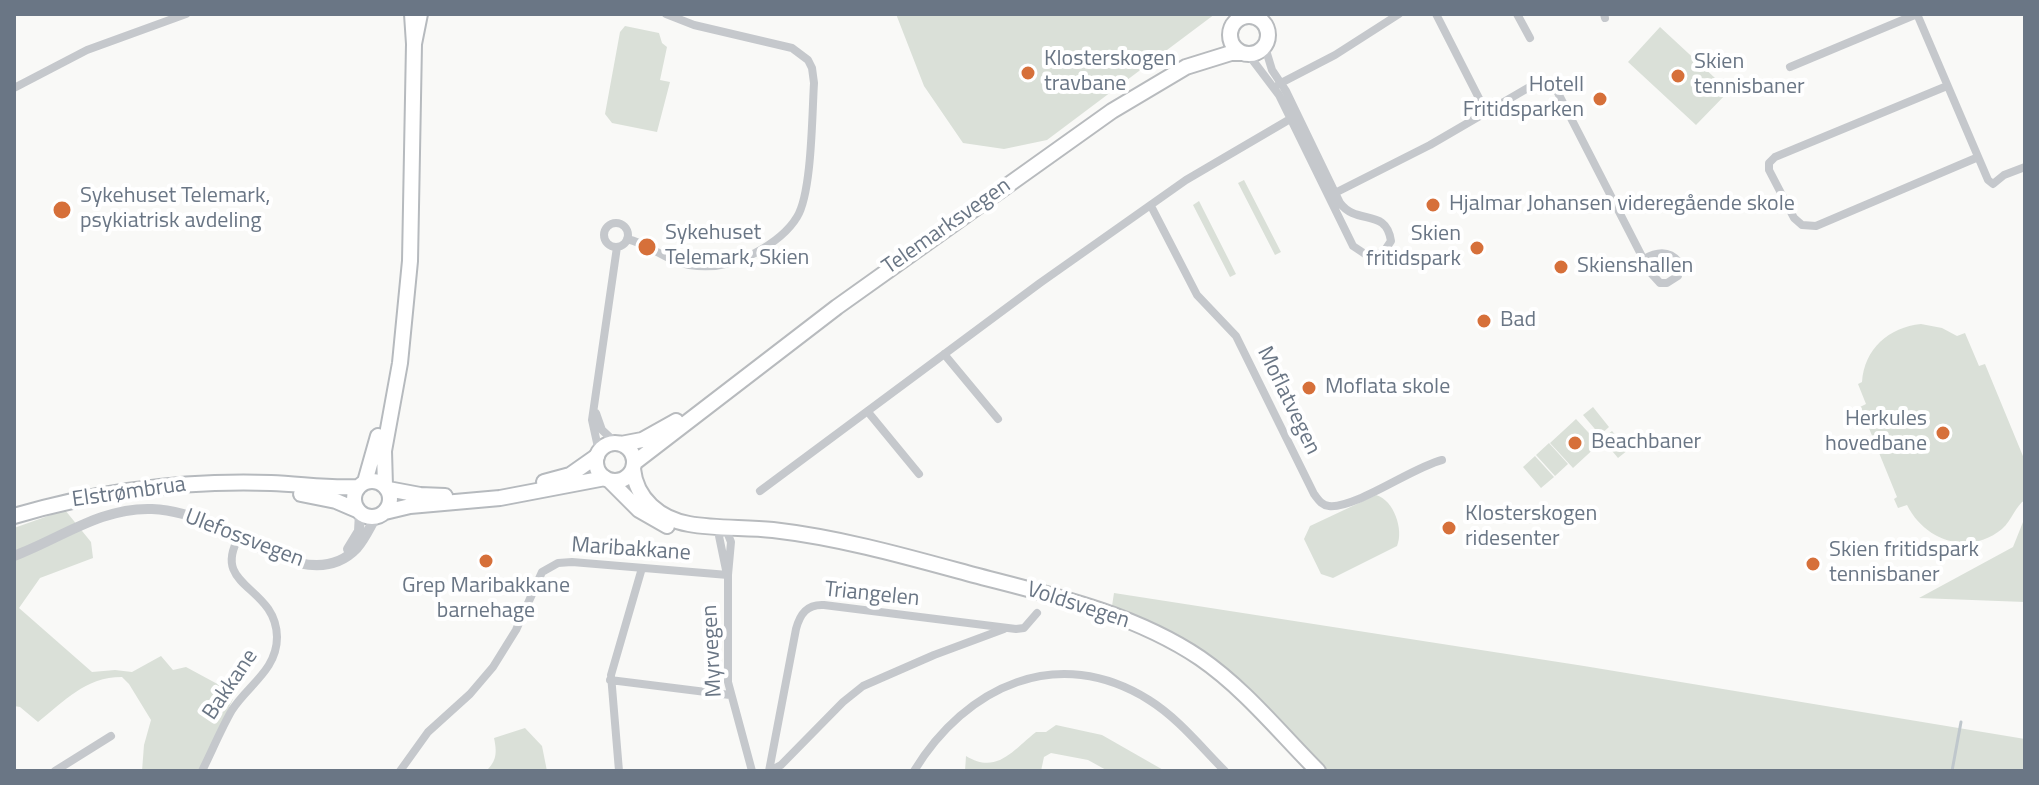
<!DOCTYPE html>
<meta charset="utf-8">
<style>
body{margin:0}
#map{position:relative;width:2039px;height:785px;overflow:hidden;background:#f9f9f7;font-family:"Titillium Web",sans-serif}
canvas{display:block}
.frame{position:absolute;inset:0;border:16px solid #6a7685;pointer-events:none}
</style>
<div id="map">
<canvas width="2039" height="785"></canvas>
<div class="frame"></div>
</div>
<script>
const context = document.querySelector('canvas').getContext('2d');
context.lineJoin = 'round';
function fill(path, color) {
  context.fillStyle = color;
  context.fill(path, 'evenodd');
}
function strokePath(path, color, width, dash) {
  context.strokeStyle = color;
  context.lineWidth = width;
  context.lineCap = dash ? 'butt' : 'round';
  context.setLineDash(dash || []);
  context.stroke(path);
}
function drawText(font, color, halo, rows, align = 'center') {
  context.font = font + ' "Titillium Web",sans-serif';
  context.lineWidth = 8;
  context.setLineDash([]);
  context.textBaseline = 'middle';
  context.strokeStyle = halo;
  context.fillStyle = color;
  for (const [text, x, y, turn = 0] of rows) {
    context.save();
    context.translate(x, y);
    context.rotate((+turn || 0) * Math.PI / 180);
    context.textAlign = isNaN(turn) ? turn : align;
    if (halo) context.strokeText(text, 0, 0);
    context.fillText(text, 0, 0);
    context.restore();
  }
}
fill(new Path2D(`
 M896,14H1215L1047,140L1004,149L963,143L924,86Z
 M625,26L659,33L662,43L667,47L660,80L670,82L657,132L612,123L605,114L620,32Z
 M1660,27L1729,91L1696,125L1628,62Z
 M1244,180L1281,252L1275,255L1238,183Z
 M1199,201L1236,274L1230,277L1193,205Z
 M1921,324L1942,328L1957,336L1965,333L1979,366L1985,364L2025,461V500C2016,505 2012,520 2002,529C1969,556 1925,541 1907,505L1898,508L1894,499L1897,497L1864,416L1860,417L1856,409L1866,404L1858,384L1862,382C1864,349 1889,327 1921,324Z
 M1593,407L1609,427L1600,435L1583,415Z
 M1576,419L1599,444L1573,468L1550,443Z
 M1612,431L1628,450L1618,458L1602,439Z
 M1549,443L1568,464L1555,476L1536,455Z
 M1535,456L1554,477L1541,488L1523,467Z
 M1376,495C1394,500 1404,530 1397,546L1333,578L1321,574L1304,539L1310,526Z
 M65,510L91,542L93,558L40,578L19,608L92,672L115,670L132,672L161,656L173,670L186,667L223,687L233,699L199,771H142L144,745L151,720L129,684L122,677C85,677 65,701 38,722L20,707L14,706V528Z
 M2025,517V602L1919,598L2013,547Z
 M1114,593L1584,666L2025,739V771H1310L1228,687L1178,650L1110,619Z
 M1056,725L1102,735L1165,771H1108L1088,760L1051,753L1044,757L1041,771H965L966,756C997,775 1013,750 1036,732H1046Z
 M525,728L542,746L547,771H486C497,761 497,752 494,738Z`), '#dae0d8');
strokePath(new Path2D(`
 M1952,771L1961,722`), '#bfc7cc', 3);
const primary = new Path2D(`
 M412,14L414,44L420,14
 M354 499a18 18 0 1 1 36 0a18 18 0 1 1-36 0Z
 M365,482L378,436
 M544,482L570,475L597,456
 M385,486L384,451L400,363L410,261L414,44
 M388,489L420,495L445,496
 M301,494L336,501L357,510
 M385,512L410,506L500,498L605,478
 M14,516C99,491 183,480 271,483C301,484 329,489 358,487`);
const trunk = new Path2D(`
 M1230 35a19 19 0 1 1 38 0a19 19 0 1 1-38 0Z
 M596 462a19 19 0 1 1 38 0a19 19 0 1 1-38 0Z
 M621,444L642,440L676,421
 M634,463L837,307L1112,111L1186,67L1231,53H1243
 M633,469C636,499 660,519 689,524C717,529 745,527 773,530C842,538 908,557 974,575C1051,595 1133,613 1200,658C1245,689 1280,733 1318,771
 M609,480L639,510L667,526`);
strokePath(primary, '#b6babe', 18);
strokePath(trunk, '#b8bbbe', 18);
strokePath(new Path2D(`
 M1436,14L1486,112
 M1517,14L1530,38
 M1604,14L1605,18
 M1917,14L1988,180L1993,184L2004,175L2025,167
 M1248,54L1279,95L1353,246L1368,256L1383,253L1391,241C1386,207 1357,226 1340,203L1286,91L1272,70L1265,47
 M1790,67L1917,14
 M1279,84L1335,55L1399,14
 M1947,86L1775,157L1769,163V170L1794,218L1802,225L1816,226L1976,158
 M14,88L87,50L186,14
 M1329,196L1430,145L1533,85H1545L1557,91L1650,272L1660,283H1667L1678,276L1679,262C1669,250 1656,252 1644,259
 M1151,206L1197,295L1236,336L1314,494C1318,499 1321,505 1329,506C1355,509 1413,467 1442,460
 M604 235a12 12 0 1 1 24 0a12 12 0 1 1-24 0Z
 M627,239C650,244 666,261 689,265C713,269 735,264 755,253C770,245 788,232 797,217C812,193 812,114 814,83L812,68L808,60L792,48L694,25L666,14
 M944,354L998,419
 M868,412L919,474
 M596,413L602,430L616,443
 M599,452L592,420L617,247
 M760,491L1040,283L1186,180L1297,115
 M725,527L731,542L728,575V682L752,771
 M725,527L719,536L726,570
 M610,680L730,695
 M55,771L111,736
 M202,771C212,751 221,729 232,710C248,685 277,670 277,637C276,585 210,588 239,537
 M400,771L428,732L470,694L493,667L516,630L542,572L558,563L572,562L728,575
 M619,771L611,675L642,568
 M769,771L796,629C800,614 807,604 824,605L1016,629L1024,628L1037,613
 M770,771L781,765L843,702L863,686L934,655L1004,629
 M914,771C966,686 1058,643 1149,700C1178,718 1201,747 1225,771`), '#c5c8cc', 8);
strokePath(new Path2D(`
 M348,549L359,531L360,513
 M14,556C60,539 101,507 152,509C174,510 196,517 216,526C256,544 317,590 357,548C365,539 370,527 376,517`), '#c5c8cc', 10);
strokePath(primary, '#fff', 14);
strokePath(trunk, '#fff', 14);
for (const [x, y, r, color] of [
 [1028,73,8,"#d6703a"],
 [1678,76,8,"#d6703a"],
 [1600,99,8,"#d6703a"],
 [1433,205,8,"#d6703a"],
 [62,210,10,"#d6703a"],
 [647,247,10,"#d6703a"],
 [1477,248,8,"#d6703a"],
 [1561,267,8,"#d6703a"],
 [1484,321,8,"#d6703a"],
 [1309,388,8,"#d6703a"],
 [1943,433,8,"#d6703a"],
 [1575,443,8,"#d6703a"],
 [1449,528,8,"#d6703a"],
 [486,561,8,"#d6703a"],
 [1813,564,8,"#d6703a"]
]) {
  const dot = new Path2D();
  dot.arc(x, y, r, 0, 2 * Math.PI);
  context.fillStyle = color;
  context.fill(dot);
  strokePath(dot, '#fff', 3);
}
drawText('22px', '#6a7685', '#fff', [
 ["Klosterskogen",1044,60],
 ["travbane",1044,85],
 ["Skien",1694,63],
 ["tennisbaner",1694,88],
 ["Hotell",1584,86,"right"],
 ["Fritidsparken",1584,111,"right"],
 ["Sykehuset Telemark,",80,197],
 ["psykiatrisk avdeling",80,222],
 ["Hjalmar Johansen videregående skole",1449,205],
 ["Sykehuset",665,234],
 ["Telemark, Skien",665,259],
 ["Skien",1461,235,"right"],
 ["fritidspark",1461,260,"right"],
 ["Skienshallen",1577,267],
 ["Bad",1500,321],
 ["Moflata skole",1325,388],
 ["Herkules",1927,420,"right"],
 ["hovedbane",1927,445,"right"],
 ["Beachbaner",1591,443],
 ["Klosterskogen",1465,515],
 ["ridesenter",1465,540],
 ["Skien fritidspark",1829,551],
 ["tennisbaner",1829,576],
 ["Grep Maribakkane",486,587,"center"],
 ["barnehage",486,612,"center"]
], 'left');
drawText('22px', '#6a7685', '#fff', [
 ["Telemarksvegen",947,227,-35],
 ["Moflatvegen",1288,401,64],
 ["Elstrømbrua",129,493,-8],
 ["Ulefossvegen",244,539,21],
 ["Maribakkane",631,550,4],
 ["Triangelen",872,595,6],
 ["Voldsvegen",1078,606,18],
 ["Myrvegen",713,651,-93],
 ["Bakkane",231,685,-56]
]);
</script>
